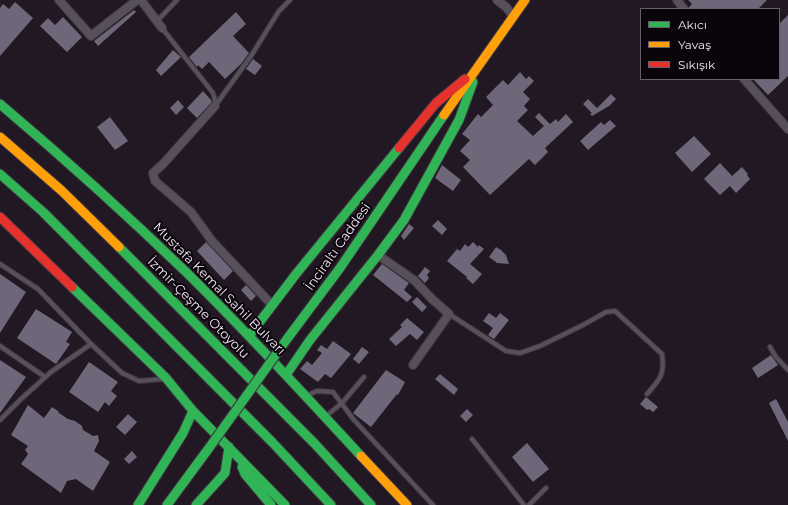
<!DOCTYPE html>
<meta charset="utf-8">
<style>
body{margin:0}
#map{position:relative;width:788px;height:505px;overflow:hidden;background:#221824;font-family:Montserrat,sans-serif}
canvas{display:block}
.legend{position:absolute;left:640px;top:8px;width:140px;height:72px;box-sizing:border-box;background:#0a040b;border:1px solid #675e68;margin:0;padding:5px 7px;list-style:none;font-size:12px;color:#f2e5f4}
.legend li{display:flex;align-items:center;gap:8px;height:20px}
.legend b{width:20px;border:1px solid #675e68}
</style>
<div id="map">
<canvas width="788" height="505"></canvas>
<ul class="legend">
<li><b style="height:5px;background:#30b455"></b>Akıcı</li>
<li><b style="height:5px;background:#ff9f0a"></b>Yavaş</li>
<li><b style="height:5px;background:#e5322d"></b>Sıkışık</li>
</ul>
</div>
<script>
const context = document.querySelector('canvas').getContext('2d');
context.lineJoin = 'round';
function fill(path, color) {
  context.fillStyle = color;
  context.fill(path, 'evenodd');
}
function strokePath(path, color, width, dash) {
  context.strokeStyle = color;
  context.lineWidth = width;
  context.lineCap = dash ? 'butt' : 'round';
  context.setLineDash(dash || []);
  context.stroke(path);
}
function drawText(font, color, halo, rows, align = 'center') {
  context.font = font + ' Montserrat,sans-serif';
  context.lineWidth = 4;
  context.setLineDash([]);
  context.textBaseline = 'middle';
  context.strokeStyle = halo;
  context.fillStyle = color;
  for (const [text, x, y, turn = 0] of rows) {
    context.save();
    context.translate(x, y);
    context.rotate((+turn || 0) * Math.PI / 180);
    context.textAlign = isNaN(turn) ? turn : align;
    if (halo) context.strokeText(text, 0, 0);
    context.fillText(text, 0, 0);
    context.restore();
  }
}
fill(new Path2D(`
 M688,0H767L758,9H689V7L692,4Z
 M15,2L33,18L0,56V8L3,4L9,9Z
 M134,10L136,12L98,46L94,41Z
 M236,12L246,24L233,36L249,53L241,64L225,79L209,62L202,69L198,65L197,67L189,57Z
 M788,15V76L768,95L753,79H779V24Z
 M63,17L82,37L67,52L40,26L48,18L55,25Z
 M173,50L181,57L161,76L156,70Z
 M253,59L262,66L255,75L246,69Z
 M520,72L526,79L529,76L534,81L523,92L530,99L524,106L528,110L517,121L533,136L544,126L535,117L539,113L550,124L556,119L558,122L566,114L573,122L545,148L548,152L535,165L529,159L490,195L463,167L470,160L460,151L470,140L462,134L478,114L481,117L493,105L486,97L503,80L508,85Z
 M203,91L211,100L212,102L197,118L187,108Z
 M611,94L616,99L609,106L592,116L590,114L592,113L583,104L588,99L597,108Z
 M178,100L184,107L176,115L170,108Z
 M110,117L128,141L115,150L97,127Z
 M610,120L616,126L588,150L580,141L601,122L604,125Z
 M694,136L711,154L692,172L675,153Z
 M720,163L732,176L742,167L748,174L747,175L750,179L736,193L730,186L720,195L704,179Z
 M442,165L461,180L453,191L435,178Z
 M438,220L447,229L442,235L432,226Z
 M409,224L414,228L404,240L401,236Z
 M206,242L233,271L224,280L197,251Z
 M473,242L478,247L479,245L484,249L470,264L482,274L473,284L466,278L467,277L447,261L457,249L460,251L465,244L468,247Z
 M496,247L501,250L506,255L509,264L497,263L489,257Z
 M382,264L409,283L404,290L412,297L407,302L373,275Z
 M425,267L430,271L427,275L429,278L425,283L418,276Z
 M0,274L26,292L0,333Z
 M246,285L256,296L251,301L241,290Z
 M417,297L427,307L422,312L412,302Z
 M36,309L72,332L66,342L70,344L56,364L17,338Z
 M489,313L496,318L500,313L509,320L494,339L488,335L493,328L483,321Z
 M407,318L424,332L417,340L410,334L396,346L389,339L402,327L400,325Z
 M333,341L351,354L331,378L325,374L318,382L300,369L307,361L312,365L322,353L317,350L321,345L327,349Z
 M362,347L369,352L359,364L353,359Z
 M771,355L778,365L758,378L752,368Z
 M0,360L26,377L0,413Z
 M89,362L118,382L111,391L117,396L109,406L105,402L98,412L69,392Z
 M386,370L405,382L398,395L397,394L371,427L353,413Z
 M440,374L458,389L454,395L435,379Z
 M646,397L658,407L653,412L649,409L647,410L640,404Z
 M776,399L788,422V441L769,403Z
 M28,405L44,418L52,407L58,411L59,413L68,419L75,421L82,426L83,430L93,436L98,435L99,441L94,451L110,462L93,491L76,479L67,481L61,493L21,464L28,454L25,450L28,446L11,435Z
 M467,409L473,415L466,422L460,416Z
 M128,414L137,422L125,435L116,427Z
 M527,443L549,469L533,482L512,457Z
 M132,451L137,457L129,464L124,459Z`), '#6e6779');
const lane = new Path2D(`
 M157,21L177,0
 M162,28L213,93L215,100V105
 M215,106L251,56L279,11L290,0
 M0,264L38,289L91,344L122,373L139,381L163,379
 M449,314L506,351L520,353L540,346L583,325L606,312L615,311L662,354C665,375 660,379 647,394
 M0,346L45,377
 M770,347L776,357L788,370
 M308,395L317,391L333,392L354,420L433,505
 M325,417L342,403L364,377
 M0,420L21,399L51,372L91,344
 M472,439L524,505
 M529,505L546,488`);
const street = new Path2D(`
 M59,0L91,36L137,0
 M141,0L162,28
 M497,0L506,7L513,16
 M677,0L684,9
 M744,79L788,129
 M215,106L163,164L153,173L155,181L191,212L212,241L272,305
 M378,255L414,280L432,299L449,314L413,365`);
const fast = new Path2D(`
 M0,104C64,158 126,214 186,272C246,331 304,394 361,456
 M0,174L43,212L273,443L331,505
 M119,247L315,444L371,505
 M72,287L166,378L193,411L285,505
 M249,336L296,274L399,148
 M287,339L340,268L444,115
 M286,375L310,340L378,255L404,220L459,120L473,82
 M242,467L245,474L271,505
 M138,505L183,433L193,411
 M167,505L209,448
 M196,505L225,473L229,447`);
const slow = new Path2D(`
 M444,115L525,0
 M0,137L62,191L119,247
 M361,456L407,505`);
const jam = new Path2D(`
 M399,148L436,103L465,79
 M0,217L72,287`);
strokePath(lane, '#3d353f', 6);
strokePath(street, '#3d353f', 10);
strokePath(fast, '#3d353f', 11);
strokePath(slow, '#3d353f', 11);
strokePath(jam, '#3d353f', 11);
strokePath(lane, '#574f59', 4);
strokePath(street, '#574f59', 8);
strokePath(fast, '#30b455', 9);
strokePath(slow, '#ff9f0a', 9);
strokePath(jam, '#e5322d', 9);
const fastBridge = new Path2D(`
 M209,448L287,339`);
strokePath(fastBridge, '#3d353f', 11, []);
strokePath(fastBridge, '#30b455', 9);
drawText('13px', '#f2e5f4', '#0a040b', [
 ["İnciraltı Caddesi",338,247,-55],
 ["Mustafa Kemal Sahil Bulvarı",219,289,45],
 ["İzmir-Çeşme Otoyolu",198,308,45]
]);
</script>
